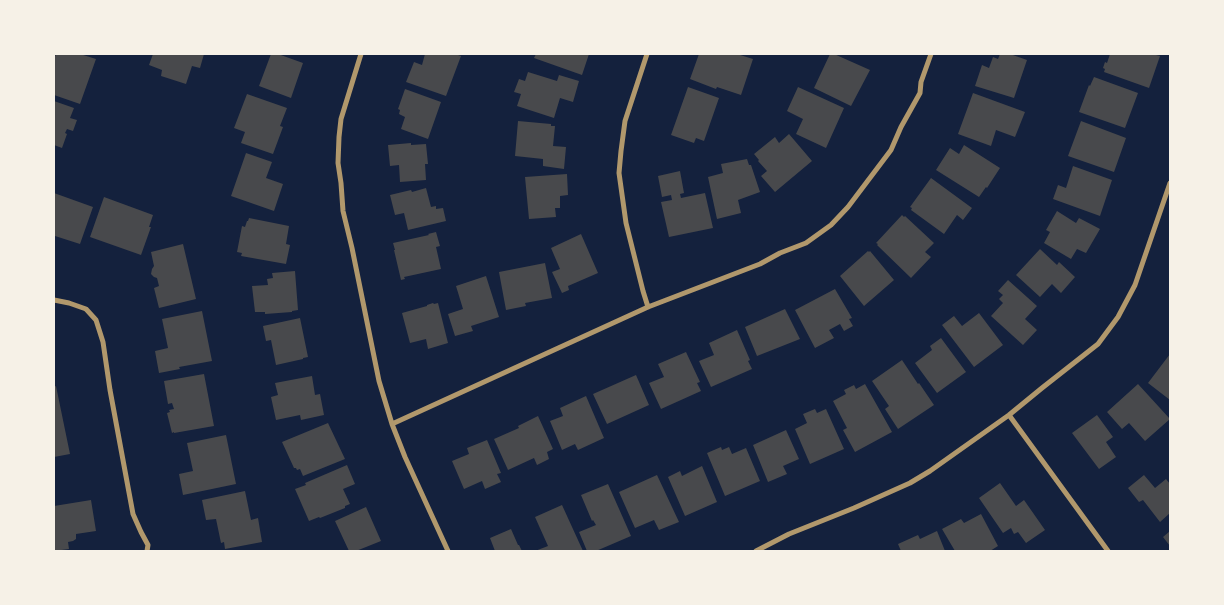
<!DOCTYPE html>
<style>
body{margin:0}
#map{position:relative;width:1224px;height:605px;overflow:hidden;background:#14213d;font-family:"Fira Sans",sans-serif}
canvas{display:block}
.frame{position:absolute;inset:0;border:55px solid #f6f1e7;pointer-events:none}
</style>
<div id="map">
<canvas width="1224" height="605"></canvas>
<div class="frame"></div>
</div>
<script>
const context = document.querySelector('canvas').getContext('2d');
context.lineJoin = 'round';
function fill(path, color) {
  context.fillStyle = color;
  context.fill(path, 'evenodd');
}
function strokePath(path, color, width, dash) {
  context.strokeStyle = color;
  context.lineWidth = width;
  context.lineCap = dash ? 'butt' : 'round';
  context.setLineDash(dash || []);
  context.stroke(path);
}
fill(new Path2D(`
 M56,54H80L96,59L80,104L54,95V59Z
 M153,54H204L200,68L192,66L186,84L161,76L162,70L149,65Z
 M271,54H278L303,63L291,98L259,86Z
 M425,54H455L461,56L446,96L406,82L414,62L422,65Z
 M536,54H589L582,75L534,58Z
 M699,54H737L753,59L741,95L717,87L716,89L690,79Z
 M830,54H834L870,70L851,106L814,88Z
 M1000,54H1010L1027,60L1014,98L975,86L982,65L989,68L993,57L998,59Z
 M1110,54H1152L1160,56L1149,88L1104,72L1105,69L1103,68L1105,62L1107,63Z
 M528,72L557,81L559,75L579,81L573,102L560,98L554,118L517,106L521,94L514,92L519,79L525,81Z
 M1094,77L1138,93L1125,128L1079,112L1089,85L1090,86Z
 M688,87L719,98L704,141L696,138L694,143L671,135Z
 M798,87L844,108L826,148L796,134L803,119L787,111Z
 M405,89L441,102L428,139L401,129L405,117L399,114L400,110L398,109Z
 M973,93L1025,112L1015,137L996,130L991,146L958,134Z
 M247,94L287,108L280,126L283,127L273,154L241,143L245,132L234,128Z
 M54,101L74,108L70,118L77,120L73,131L67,129L65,133L67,134L62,148L54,145Z
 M518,121L551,124V126H555L553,146L566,147L564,169L543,166V159L515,156Z
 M1081,121L1126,138L1114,172L1068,156Z
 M789,134L812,161L775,192L761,176L767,171L758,161L759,160L754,154L775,137L779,143Z
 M411,143V145L426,144L428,164H425L426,180L400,182L399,165L390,166L388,145Z
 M964,145L1000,168L987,188L986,187L979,197L936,170L950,148L959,154Z
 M246,153L272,162L266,178L283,184L274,211L231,196Z
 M747,159L749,165H751L760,192L738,200L741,213L717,219L708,177L723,173L721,164Z
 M1073,166L1112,180L1100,216L1053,199L1058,185L1066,188Z
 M680,171L684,193L680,194L681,198L705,193L713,228L669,237L661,202L672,200L671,195L662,197L658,176Z
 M567,174L568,195L560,196V208H555L556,217L529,219L525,177Z
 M931,178L972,208L963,220L957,215L944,234L911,210L912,208L910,207Z
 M426,188L431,207L436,206V209L443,208L446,221L408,230L404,213L395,215L390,195L411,190L412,192Z
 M54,193L93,207L80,244L55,236L54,239Z
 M104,197L153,215L149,227H151L141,255L90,237Z
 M1057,211L1076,223L1079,218L1100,229L1086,253L1077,249L1071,259L1044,243L1050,232L1046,230Z
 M902,215L904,217L905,216L934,243L925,252L931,257L911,278L877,245L878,244L876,243Z
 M249,218L289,226L286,244L290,245L286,264L241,256L242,253L237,252L242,226L245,227L247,221H248Z
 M436,232L440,246L436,247L441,269L404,277L405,279L401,280L394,250H395L393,243L429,235L428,234Z
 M581,234L598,273L568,286L569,290L562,293L552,272L560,269L551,248Z
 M183,244L196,299L159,308L154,288L159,286L157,278L154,277L151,274L152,269L154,266L151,252Z
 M1040,249L1057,265L1059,262L1075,277L1061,293L1052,284L1040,297L1016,275Z
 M868,251L869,252L870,251L894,280L864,306L840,276Z
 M545,263L552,298L525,303L526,306L506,310L499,272Z
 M295,271L298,310L292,311V312L265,314V312H255L252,286L268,285L267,279L273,278L272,273Z
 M486,276L499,317L471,326L473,331L455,336L448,314L463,309L456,286Z
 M1008,280L1037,306L1025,319L1037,330L1023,345L991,316L1003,303L999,299L1003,295L998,291Z
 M835,289L852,318L849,319L853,326L844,331L840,324L829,330L834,338L815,348L795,310Z
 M433,303L434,304L438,303L448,343L428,349L426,339L410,343L402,313L427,306V305Z
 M785,309L800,339L757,356L745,327Z
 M202,311L212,361L179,367L180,369L159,373L155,351L168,348L162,319Z
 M979,313L1003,345L974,367L942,325L954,316L962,326Z
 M300,318L308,357L303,358V359L276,365L271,340L266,341L263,326Z
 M737,330L750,360L748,361L752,369L711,387L699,361L714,355L709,343Z
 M941,338L966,372L937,393L915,363L932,350L930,346Z
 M686,352L700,382L697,383L701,391L661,409L649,383L664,377L658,364Z
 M1170,354V400L1148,383Z
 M902,360L918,384L919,383L934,405L898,429L885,409L889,406L872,381Z
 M204,374L214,426L174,433V432L172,433L167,413L170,412L169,410L174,409L172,403L168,404L164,381Z
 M636,375L649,405L607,424L593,394Z
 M312,376L315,395L320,394L324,415L301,420L300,415L276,420L271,397L278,395L275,383Z
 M865,384L892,432L855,452L843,430L847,428L833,401L846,394L844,390L854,385L856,389Z
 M1138,384L1170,419L1145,441L1129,423L1122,429L1107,412Z
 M56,386L70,454L54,457V387Z
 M586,396L604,438L578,450L575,444L562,450L550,421L563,416L560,408Z
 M815,409L817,413L826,409L844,449L810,464L795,429L807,423L803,414Z
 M1097,415L1113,437L1106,442L1116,457L1099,469L1072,433Z
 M538,416L553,449L547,452L549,459L537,465L534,458L508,470L494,439L519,428L518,426Z
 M328,423L345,459L303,476L300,469L297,470L296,468H294L282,442Z
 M786,430L799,459L783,466L787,474L768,482L753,445Z
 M226,435L236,484L183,495L179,474L193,471L187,443Z
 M487,440L501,473L497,474L501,482L485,489L482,481L464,489L452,461L469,454L467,448Z
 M721,447L722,450L729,447L732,454L746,448L760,481L725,496L707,453Z
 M347,465L355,484L343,489L350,504L345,506V508L320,518L319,517L309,521L295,489L306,485L305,483Z
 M702,466L717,502L685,516L668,477L680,471L682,476Z
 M657,475L679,522L659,530L654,520L635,528L619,492Z
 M1144,475L1155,488L1166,479L1170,484V513L1160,522L1143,500L1139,502L1128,488Z
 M1000,483L1016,506L1024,500L1045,530L1026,543L1018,532L1014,534L1011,528L1003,533L979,498Z
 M608,484L631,536L596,551H587L579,532L596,525L593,520L592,521L581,495Z
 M245,491L251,520L258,518L262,542L225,549L224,542L221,543L216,519L206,520L202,500Z
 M91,500L96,531L76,534V539L73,541L68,542L69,549L54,551V506Z
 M562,505L583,551H535L548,546L535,517Z
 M366,507L381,541L356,551H349L335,521Z
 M981,514L998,546L990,551H955L942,529L961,519L964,523Z
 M511,529L518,545H519L522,551H495L490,538Z
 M937,531L945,551H901L898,544L918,535L920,539Z
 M1170,531V546L1163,537Z`), '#48494c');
strokePath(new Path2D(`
 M361,54L341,119L339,137L338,163L341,183L343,211L352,248L379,381L392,424L405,457L448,551
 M647,54L625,121L621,151L619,173L626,223L643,291L648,307
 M54,300L69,303L86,309L96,320L103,342L110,390L133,514L141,532L148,545L147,551
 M1009,415L1108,551
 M392,424L648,307L760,264L780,253L806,243L831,225L848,207L891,150L901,127L920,93L921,82L931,54
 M756,551L789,534L854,508L910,483L930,471L1009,415L1042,388L1098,344L1118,317L1135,285L1170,183`), '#b1986c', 5);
</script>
